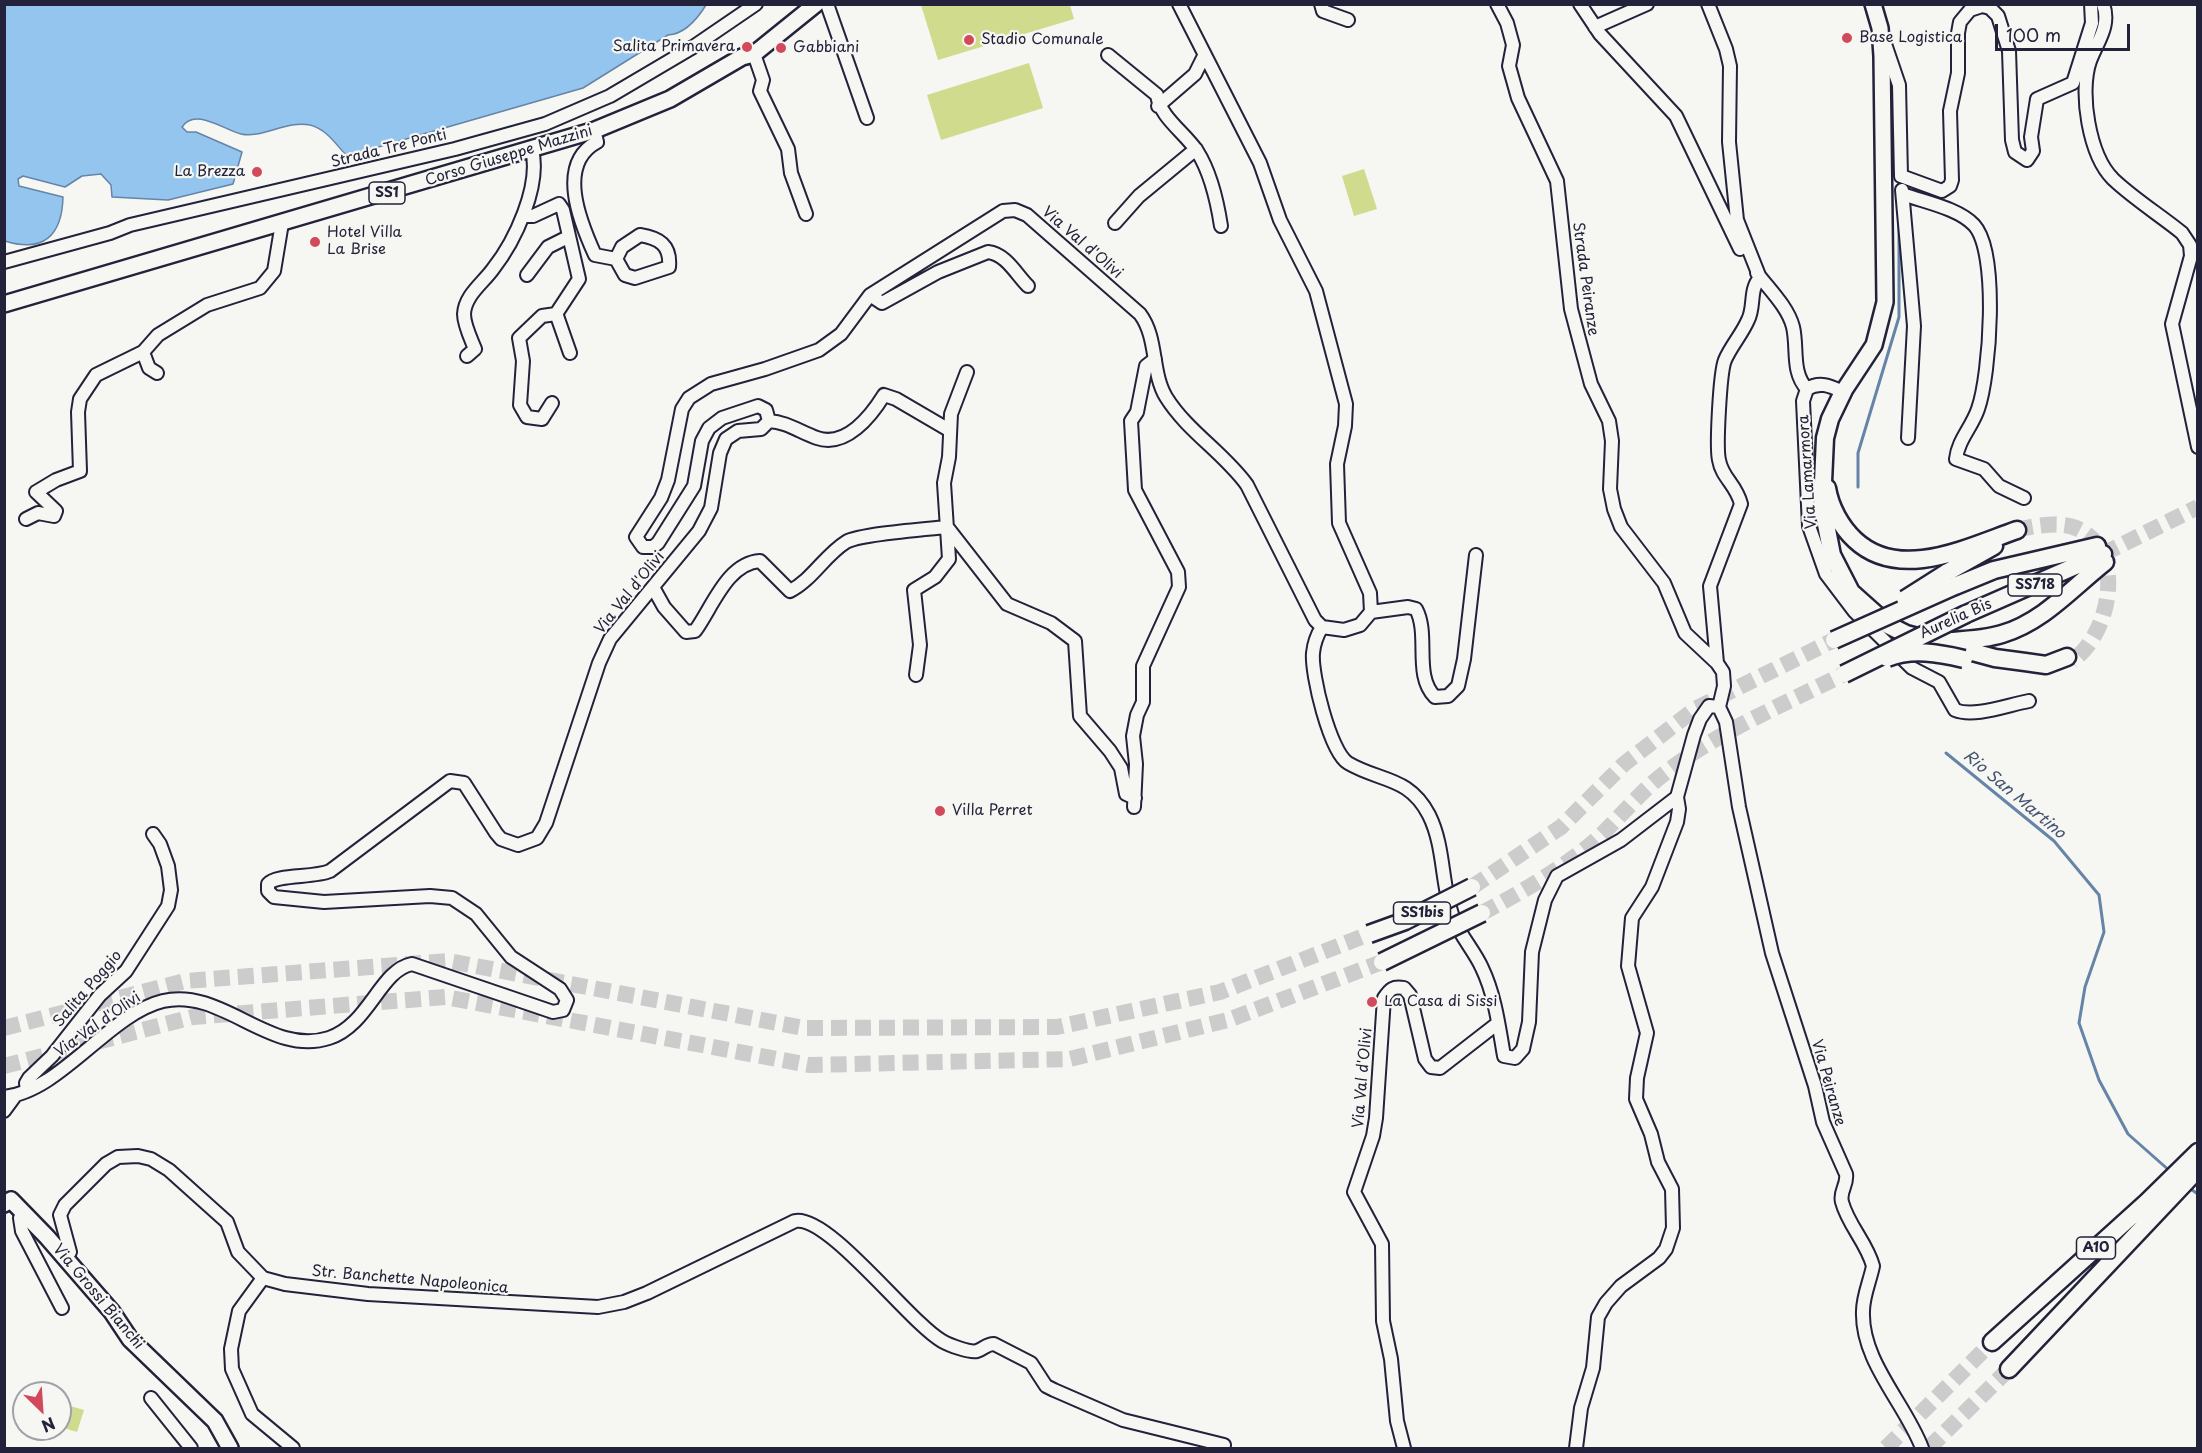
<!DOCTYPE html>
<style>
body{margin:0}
#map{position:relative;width:2202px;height:1453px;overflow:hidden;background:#f6f6f2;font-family:"Playpen Sans",sans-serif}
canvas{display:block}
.frame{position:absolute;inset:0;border:6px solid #22223b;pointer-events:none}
.north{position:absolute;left:12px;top:1381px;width:60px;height:60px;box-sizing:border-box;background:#f6f6f2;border:2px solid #a1a1a9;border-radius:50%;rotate:155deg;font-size:16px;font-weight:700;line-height:24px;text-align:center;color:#22223b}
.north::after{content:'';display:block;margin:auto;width:21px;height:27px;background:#d1495b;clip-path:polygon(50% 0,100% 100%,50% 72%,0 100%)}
.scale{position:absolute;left:1995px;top:24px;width:135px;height:27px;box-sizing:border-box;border:3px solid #22223b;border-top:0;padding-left:8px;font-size:18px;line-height:21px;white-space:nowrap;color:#22223b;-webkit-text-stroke:4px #f6f6f2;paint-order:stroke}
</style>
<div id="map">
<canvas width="2202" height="1453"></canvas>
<div class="frame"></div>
<div class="north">N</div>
<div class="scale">100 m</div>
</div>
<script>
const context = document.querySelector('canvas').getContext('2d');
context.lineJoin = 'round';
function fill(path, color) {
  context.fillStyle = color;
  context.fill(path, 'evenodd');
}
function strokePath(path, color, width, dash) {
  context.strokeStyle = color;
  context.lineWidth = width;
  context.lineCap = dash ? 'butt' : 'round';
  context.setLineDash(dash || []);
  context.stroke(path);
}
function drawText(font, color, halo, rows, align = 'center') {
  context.font = font + ' "Playpen Sans",sans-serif';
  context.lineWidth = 4.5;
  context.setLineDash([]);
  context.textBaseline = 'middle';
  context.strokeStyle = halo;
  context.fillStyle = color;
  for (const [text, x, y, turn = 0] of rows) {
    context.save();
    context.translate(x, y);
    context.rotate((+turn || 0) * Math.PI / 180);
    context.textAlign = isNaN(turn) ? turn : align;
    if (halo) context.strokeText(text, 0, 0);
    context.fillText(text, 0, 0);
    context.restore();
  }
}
fill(new Path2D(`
 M921,5H1070L1074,19L938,60Z
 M1029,63L1043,108L941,140L927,95Z
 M1364,169L1377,209L1354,216L1342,176Z
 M60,1403L84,1410L77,1432L60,1427Z`), '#d0db8e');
const water = new Path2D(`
 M5,4H706V5C698,18 685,34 668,35L583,88L361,152L345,154C335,143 326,129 310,125C287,120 261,139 241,134C224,130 195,107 182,127L187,132H196L242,152L233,184L168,200L112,197L111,185L101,174L82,176L65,187L23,176L18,179L19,186L63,197C62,236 43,253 5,241Z`);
fill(water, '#93c5ef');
strokePath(water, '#6684a7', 1.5);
strokePath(new Path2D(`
 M1858,487V453L1899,317V225
 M1946,753L2054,841L2099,895L2104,932L2085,987L2079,1023L2099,1080L2128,1134L2171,1172
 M2189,1188L2198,1194`), '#6684a7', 3);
strokePath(new Path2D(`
 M2017,530C2034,526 2059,521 2076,528C2128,550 2110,635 2072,661
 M2103,554L2198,507
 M1472,887L1561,827L1624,764L1695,709L1834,640
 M1482,913C1518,894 1557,872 1590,845C1616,823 1637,794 1665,773C1719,731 1783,705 1844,674
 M4,1028L185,981L449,961L804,1028L1057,1027L1220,992L1369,934
 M4,1066L193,1017L445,997L809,1065L1070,1059L1228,1020L1382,962
 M1886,1448L1992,1342
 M1929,1448L2009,1369`), '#cccccd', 16, [16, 8]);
const minor = new Path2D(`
 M827,4L867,118
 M1321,4L1323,11L1348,20
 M1497,4L1507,23L1513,45L1509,66L1518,98L1557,181L1571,309L1591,384L1609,421L1612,441L1610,489L1614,509L1621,527L1664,583L1685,633L1717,663L1723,672L1724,686L1719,707
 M1580,4L1600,34L1676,116L1740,249
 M1708,4L1726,49L1730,66L1729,142L1737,220L1760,278C1749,289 1755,307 1748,320C1742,334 1731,346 1725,360C1720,372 1716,447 1719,460C1722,478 1736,484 1741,504L1710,586L1717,663
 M2103,4C2111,26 2097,42 2090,61C2079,92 2089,155 2113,179C2134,199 2160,215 2182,233L2190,245L2191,256L2172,324L2198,447
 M1595,27L1647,4
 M1884,41L1899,85L1901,176L1942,191L1950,186L1952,180L1950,111L1958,73V33L1960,22L1970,10L1982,6L1990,8L1998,16L2009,51L2012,140L2015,152L2027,160L2033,151L2031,137L2037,99L2073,83L2092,23L2091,4
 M754,54L763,80L760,91L788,149L791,173L806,214
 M1108,55L1157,95C1160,117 1184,132 1197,151C1211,173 1217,200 1221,226
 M1158,106L1195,74L1203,58L1206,57
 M594,130L597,142C556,164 580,222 595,255L616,259L622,247L640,235C659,238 671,245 669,267L635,278L625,275L616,259
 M1902,190L1914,326L1908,438
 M1903,194C1924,202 1958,208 1974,225C1999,252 1990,375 1978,409C1972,427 1958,440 1956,459L1984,469L1999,486L2024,498
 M524,216H533L559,204L563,210L579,279L556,314L542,316L519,338L523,361L520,405L527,417L542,419L552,403
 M1115,223L1139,196L1196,149
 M4,262L110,233L130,225L455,149L545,124L610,96L693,47L756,4
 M1757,273C1769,289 1788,307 1793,327C1798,348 1791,372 1807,389
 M527,275L548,247L568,237
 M870,295L882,303L938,272L988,252C1006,254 1016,274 1028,286
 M556,313L570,353
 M143,352L149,368L157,373
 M467,356L475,349C471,339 464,325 464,314C465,295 483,283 493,269C515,241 541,186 532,150
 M1843,392C1830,386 1820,381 1807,389L1803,401L1809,526L1826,574L1854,611L1912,668L1939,682L1955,710C1974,718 2007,705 2029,701
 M769,421C787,422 800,432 817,438C846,448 871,416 884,395L896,399L949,430
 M26,519L38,513L54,516L56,511L36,492L56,480L80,471L78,412L80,399L96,375L143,352L158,335L207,305L260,288L274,271L282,223
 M947,527L1007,604L1051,623L1075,641L1080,716L1110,751L1121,768L1126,794L1135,798
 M654,589L664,607L686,632L695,631C712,608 727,563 760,561L790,591C812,580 825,555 846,542C859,534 928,529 947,527
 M1371,612L1408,607L1416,609C1430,635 1413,675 1435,697L1448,696L1458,686L1464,659L1476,555
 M1322,627C1317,635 1314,643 1313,653C1311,674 1330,752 1348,763C1380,782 1409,776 1429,815C1445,847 1441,885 1453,917C1460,936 1474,950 1482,968C1495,995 1499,1027 1504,1056L1515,1058L1523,1049L1529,1022L1532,952L1545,900L1557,876L1621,840L1677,797L1694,735L1700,719L1709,706L1719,707
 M916,675L920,645L914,590L935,577L949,559L944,483L949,457L951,414L967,372
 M1719,707L1726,722L1739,807L1772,953L1815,1086L1823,1122L1846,1174C1848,1185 1839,1191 1842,1202C1848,1225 1867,1243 1873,1266C1870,1281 1863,1296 1863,1311C1861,1361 1905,1403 1922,1448
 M1134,807L1136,764L1133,736L1137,715L1143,702V666L1179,587L1178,572L1135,490L1131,421L1137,412L1146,366L1155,359
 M27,1091L26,1083L29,1078L52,1056L100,995L126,971L168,906L171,890L168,866L160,844L153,834
 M4,1097C60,1092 109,1014 163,1001C222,987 270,1057 329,1038C369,1025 380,970 412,964L553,1012L563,1010L567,1000L560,989L511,957L476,914L452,898L430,896L324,902L274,897L268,891V884C276,874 314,878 330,871L450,781L464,783L496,833L501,839L518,845L537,838L546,823L599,663L610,639L699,531L711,508L720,453L726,439L738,431L761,429L769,421L766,410L758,406L722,418L709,428L702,441L694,486L658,543L653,547H643L636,537L661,498L668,480L682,409L689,398L711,384L765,369L819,350L841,334L870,295L1003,211L1015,210L1027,215L1140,314C1158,338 1151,372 1166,397C1187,431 1224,453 1247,485L1315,620L1322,627L1344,630L1360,625L1371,612L1370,593L1339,523L1337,464L1345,426L1346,404L1316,291L1280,220L1260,163L1179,4
 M4,1111L15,1096
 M23,1213L20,1218L22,1231L62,1308
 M65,1259L70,1252L60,1215L65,1205L106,1164L118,1157L138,1156L151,1159L169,1170L227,1222L238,1252L263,1278L285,1284L368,1294L598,1307L624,1302L647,1293L795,1221C828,1214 909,1322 942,1341C949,1345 970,1353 977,1351C984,1349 986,1344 994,1344L1031,1363L1046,1386L1054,1390L1123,1420L1224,1445
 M263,1278L239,1311L231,1349L232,1369L252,1414L293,1448
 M151,1398L191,1448
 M1404,1448L1397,1421L1391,1359L1383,1321L1382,1244L1354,1192L1373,1136L1376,1118L1384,998C1390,989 1393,986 1404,988L1410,995L1425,1059L1431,1067L1440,1068L1498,1023
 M1576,1448L1581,1408L1593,1368L1598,1317L1606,1303L1621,1286L1659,1258L1666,1249L1673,1228L1672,1189L1658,1162L1651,1134L1636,1099L1637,1078L1647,1033L1628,966L1632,918L1652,887L1677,822L1679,809L1677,797`);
const major = new Path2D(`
 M4,304L595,130L670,99L742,57L754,54L816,4
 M1843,392L1874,345L1885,302L1882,56L1880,28L1873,4
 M4,1204L11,1200L47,1237L112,1312L130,1339L215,1421L230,1448`);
const highway = new Path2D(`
 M1843,392L1830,419L1825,438L1822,504L1832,555L1851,592L1888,625L1906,634L1995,658L2025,662L2046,665L2067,657
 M1827,488C1830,507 1841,527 1855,540C1900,582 1968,547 2017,530
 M1946,573L1994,546
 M1955,586L1994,570L2097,546
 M1966,614L2103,554
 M1951,641C1967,640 1986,639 2002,634C2043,622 2072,588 2105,562
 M1992,1342L2147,1202L2198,1152
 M2009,1369L2198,1169`);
strokePath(minor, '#22223b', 16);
strokePath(major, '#22223b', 20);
strokePath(highway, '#22223b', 21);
strokePath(minor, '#f6f6f2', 12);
strokePath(major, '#f6f6f2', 15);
strokePath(highway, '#f6f6f2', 16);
const highwayBridge = new Path2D(`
 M1905,599L1946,573
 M1834,640L1955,586
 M1887,658C1912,648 1939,653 1964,659
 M1844,674L1966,614
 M1369,934L1405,921L1472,887
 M1382,962L1482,913`);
strokePath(highwayBridge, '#22223b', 21, []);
strokePath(highwayBridge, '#f6f6f2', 16);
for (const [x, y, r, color] of [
 [1847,38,6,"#d1495b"],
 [969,40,6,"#d1495b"],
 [747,47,6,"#d1495b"],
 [781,48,6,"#d1495b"],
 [257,172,6,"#d1495b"],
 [315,242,6,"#d1495b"],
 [940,811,6,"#d1495b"],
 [1372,1002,6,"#d1495b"]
]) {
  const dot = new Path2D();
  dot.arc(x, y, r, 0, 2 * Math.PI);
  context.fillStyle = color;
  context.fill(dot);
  strokePath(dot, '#f6f6f2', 2);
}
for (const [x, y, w] of [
 [387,193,36],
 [2035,585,54],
 [1422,913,57],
 [2096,1248,39]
]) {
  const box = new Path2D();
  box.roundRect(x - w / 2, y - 11, w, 22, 4.5);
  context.fillStyle = '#f6f6f2';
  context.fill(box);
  strokePath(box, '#22223b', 1.5);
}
drawText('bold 14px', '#22223b', null, [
 ["SS1",387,193],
 ["SS718",2035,585],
 ["SS1bis",1422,913],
 ["A10",2096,1248]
]);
drawText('15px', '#22223b', '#f6f6f2', [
 ["Base Logistica",1859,38],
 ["Stadio Comunale",981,40],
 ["Salita Primavera",735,47,"right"],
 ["Gabbiani",793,48],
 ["La Brezza",245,172,"right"],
 ["Hotel Villa",327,233],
 ["La Brise",327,250],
 ["Villa Perret",952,811],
 ["La Casa di Sissi",1384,1002]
], 'left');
drawText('15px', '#22223b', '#f6f6f2', [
 ["Strada Tre Ponti",389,149,-14],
 ["Corso Giuseppe Mazzini",509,156,-17],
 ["Via Val d'Olivi",1082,243,41],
 ["Strada Peiranze",1585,279,82],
 ["Via Lamarmora",1808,472,-94],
 ["Via Val d'Olivi",630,593,-51],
 ["Aurelia Bis",1956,619,-24],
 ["Salita Poggio",88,989,-49],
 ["Via Val d'Olivi",98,1025,-35],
 ["Via Val d'Olivi",1363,1078,-85],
 ["Via Peiranze",1828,1083,74],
 ["Str. Banchette Napoleonica",410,1280,5],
 ["Via Grossi Bianchi",98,1297,50]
]);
drawText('italic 16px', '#445371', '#f6f6f2', [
 ["Rio San Martino",2014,795,40]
]);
</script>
